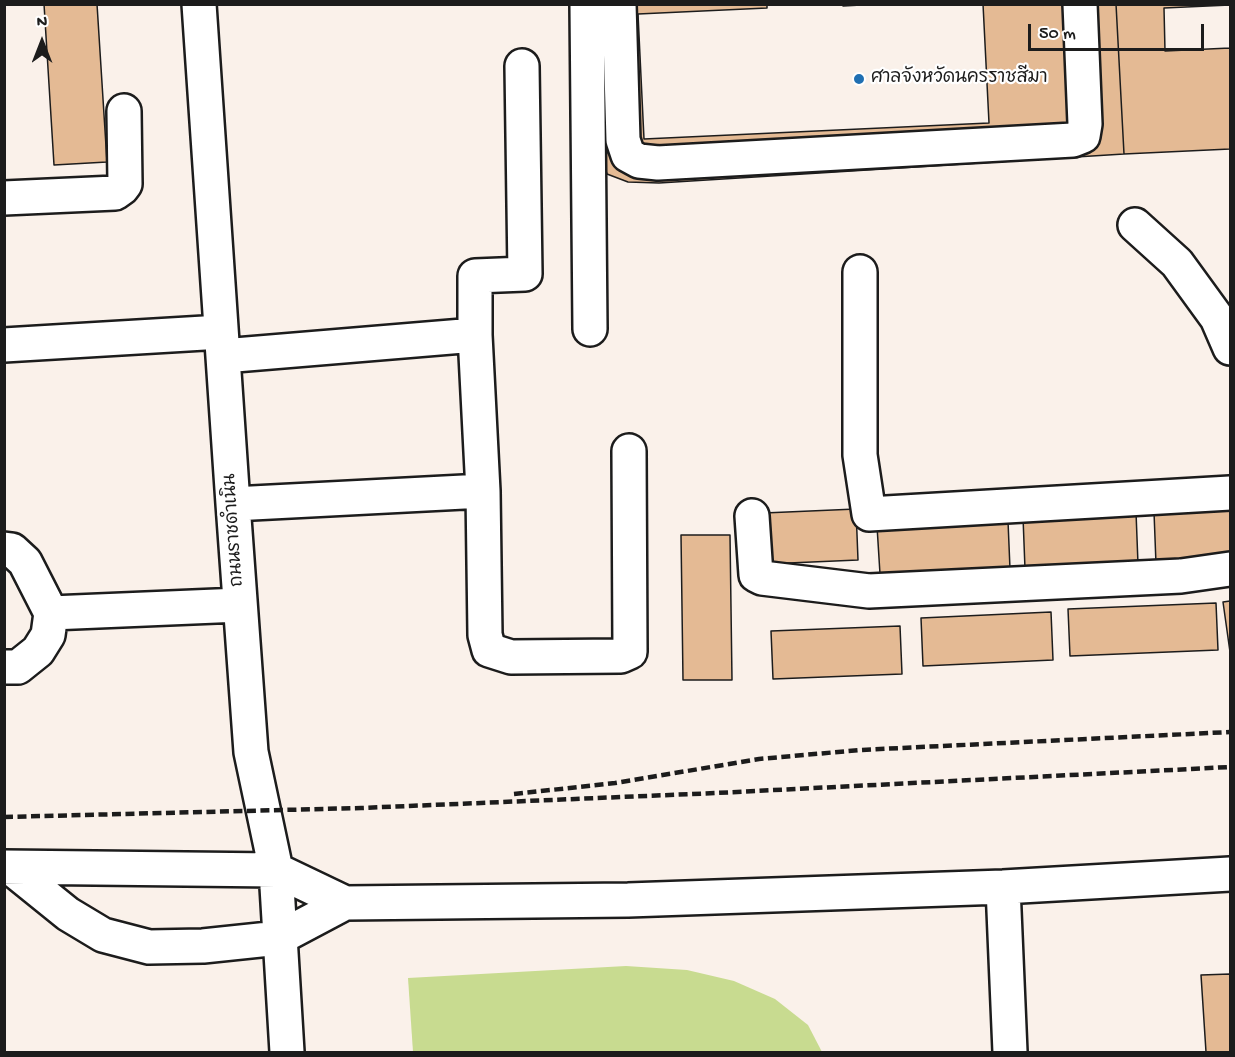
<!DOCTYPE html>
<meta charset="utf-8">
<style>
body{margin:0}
#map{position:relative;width:1235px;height:1057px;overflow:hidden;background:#faf1ea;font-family:"Gochi Hand",sans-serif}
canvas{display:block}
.frame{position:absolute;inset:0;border:6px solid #1c1c1c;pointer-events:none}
.north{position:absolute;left:12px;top:12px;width:60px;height:60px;-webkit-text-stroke:4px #fff;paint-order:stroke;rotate:0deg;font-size:16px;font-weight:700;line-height:24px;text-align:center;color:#1c1c1c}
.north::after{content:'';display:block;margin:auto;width:21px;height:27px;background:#1c1c1c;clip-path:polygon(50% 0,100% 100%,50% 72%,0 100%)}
.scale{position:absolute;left:1028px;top:24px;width:176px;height:27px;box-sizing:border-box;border:3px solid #1c1c1c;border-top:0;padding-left:8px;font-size:18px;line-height:21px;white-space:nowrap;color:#1c1c1c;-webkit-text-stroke:4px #fff;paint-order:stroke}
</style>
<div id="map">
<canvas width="1235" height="1057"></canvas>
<div class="frame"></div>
<div class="north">N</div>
<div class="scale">50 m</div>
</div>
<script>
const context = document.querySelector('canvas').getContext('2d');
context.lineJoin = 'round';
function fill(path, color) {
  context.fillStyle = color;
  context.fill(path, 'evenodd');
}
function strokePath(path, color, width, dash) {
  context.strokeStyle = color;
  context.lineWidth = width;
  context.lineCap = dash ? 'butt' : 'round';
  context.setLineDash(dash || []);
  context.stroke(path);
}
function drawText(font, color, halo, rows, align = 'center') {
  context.font = font + ' "Gochi Hand","Playpen Sans Thai",sans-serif';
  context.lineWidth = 4.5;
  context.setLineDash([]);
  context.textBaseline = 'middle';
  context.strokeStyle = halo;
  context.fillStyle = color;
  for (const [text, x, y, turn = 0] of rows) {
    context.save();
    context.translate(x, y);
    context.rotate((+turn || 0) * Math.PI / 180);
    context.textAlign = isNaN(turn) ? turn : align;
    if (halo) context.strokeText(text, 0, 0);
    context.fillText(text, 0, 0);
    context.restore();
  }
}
fill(new Path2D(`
 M626,966L687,970L734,981L775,999L808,1025L822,1052H413L408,978Z`), '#c8db90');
const building = new Path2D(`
 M44,4H97L107,162L54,165Z
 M595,4H1116L1124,154L659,183L628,182L607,174L601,153Z
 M767,4H843V6L880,4H983L989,123L644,139L638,14L767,8Z
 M1116,4H1230V149L1124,154Z
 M1230,5V48L1165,51L1164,8Z
 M856,509L858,560L766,564L764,513Z
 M1230,509V561L1156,564L1154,512Z
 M1136,512L1138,564L1025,569L1023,517Z
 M1008,521L1010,569L880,574L877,526Z
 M681,535H730L732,680H683Z
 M1230,601V652L1223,602Z
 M1216,603L1218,650L1070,656L1068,609Z
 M1051,612L1053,660L923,666L921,618Z
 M900,626L902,674L773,679L771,631Z
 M1230,974V1052H1206L1201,975Z`);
fill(building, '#e4ba94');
strokePath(building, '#1c1c1c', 1.5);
const minor = new Path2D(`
 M199,4L233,504L251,752L276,870L287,1052
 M587,4L590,329
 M619,4L623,140L628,155L639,161L658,163L1073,140L1083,136L1085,124L1080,4
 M4,198L115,193L122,188L125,184L124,111
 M1135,225L1177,263L1217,318L1230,348
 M860,272V455L869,514L1230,493
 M475,335V276L525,274L522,66
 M4,345L221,332
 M223,356L475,335L483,491L485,635L489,650L511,657L621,656L630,652L629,451
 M233,504L483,491
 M752,516L756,575L762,578L869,591L1181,576L1230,569
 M4,549L12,550L25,562L51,613L48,635L38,651L18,667H4
 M51,613L240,605
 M4,867L276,870L345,903
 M11,868L68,914L103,935L149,947L203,946L279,938L345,903L628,900L1003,887L1230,874
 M1003,887L1010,1052`);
strokePath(minor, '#1c1c1c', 38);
strokePath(minor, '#fff', 33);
strokePath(new Path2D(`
 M514,794L615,783L759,759L860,750L1230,732
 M4,817L361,808L716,793L1230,767`), '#1c1c1c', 4.5, [9, 4.5]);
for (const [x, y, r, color] of [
 [859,79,6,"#1f6fb2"]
]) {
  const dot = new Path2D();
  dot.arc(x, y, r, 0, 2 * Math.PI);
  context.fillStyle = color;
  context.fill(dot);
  strokePath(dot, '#fff', 2);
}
drawText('18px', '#1c1c1c', '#fff', [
 ["ศาลจังหวัดนครราชสีมา",871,79]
], 'left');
drawText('18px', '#1c1c1c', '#fff', [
 ["ถนนราชดำเนิน",235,530,-94]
]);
</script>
